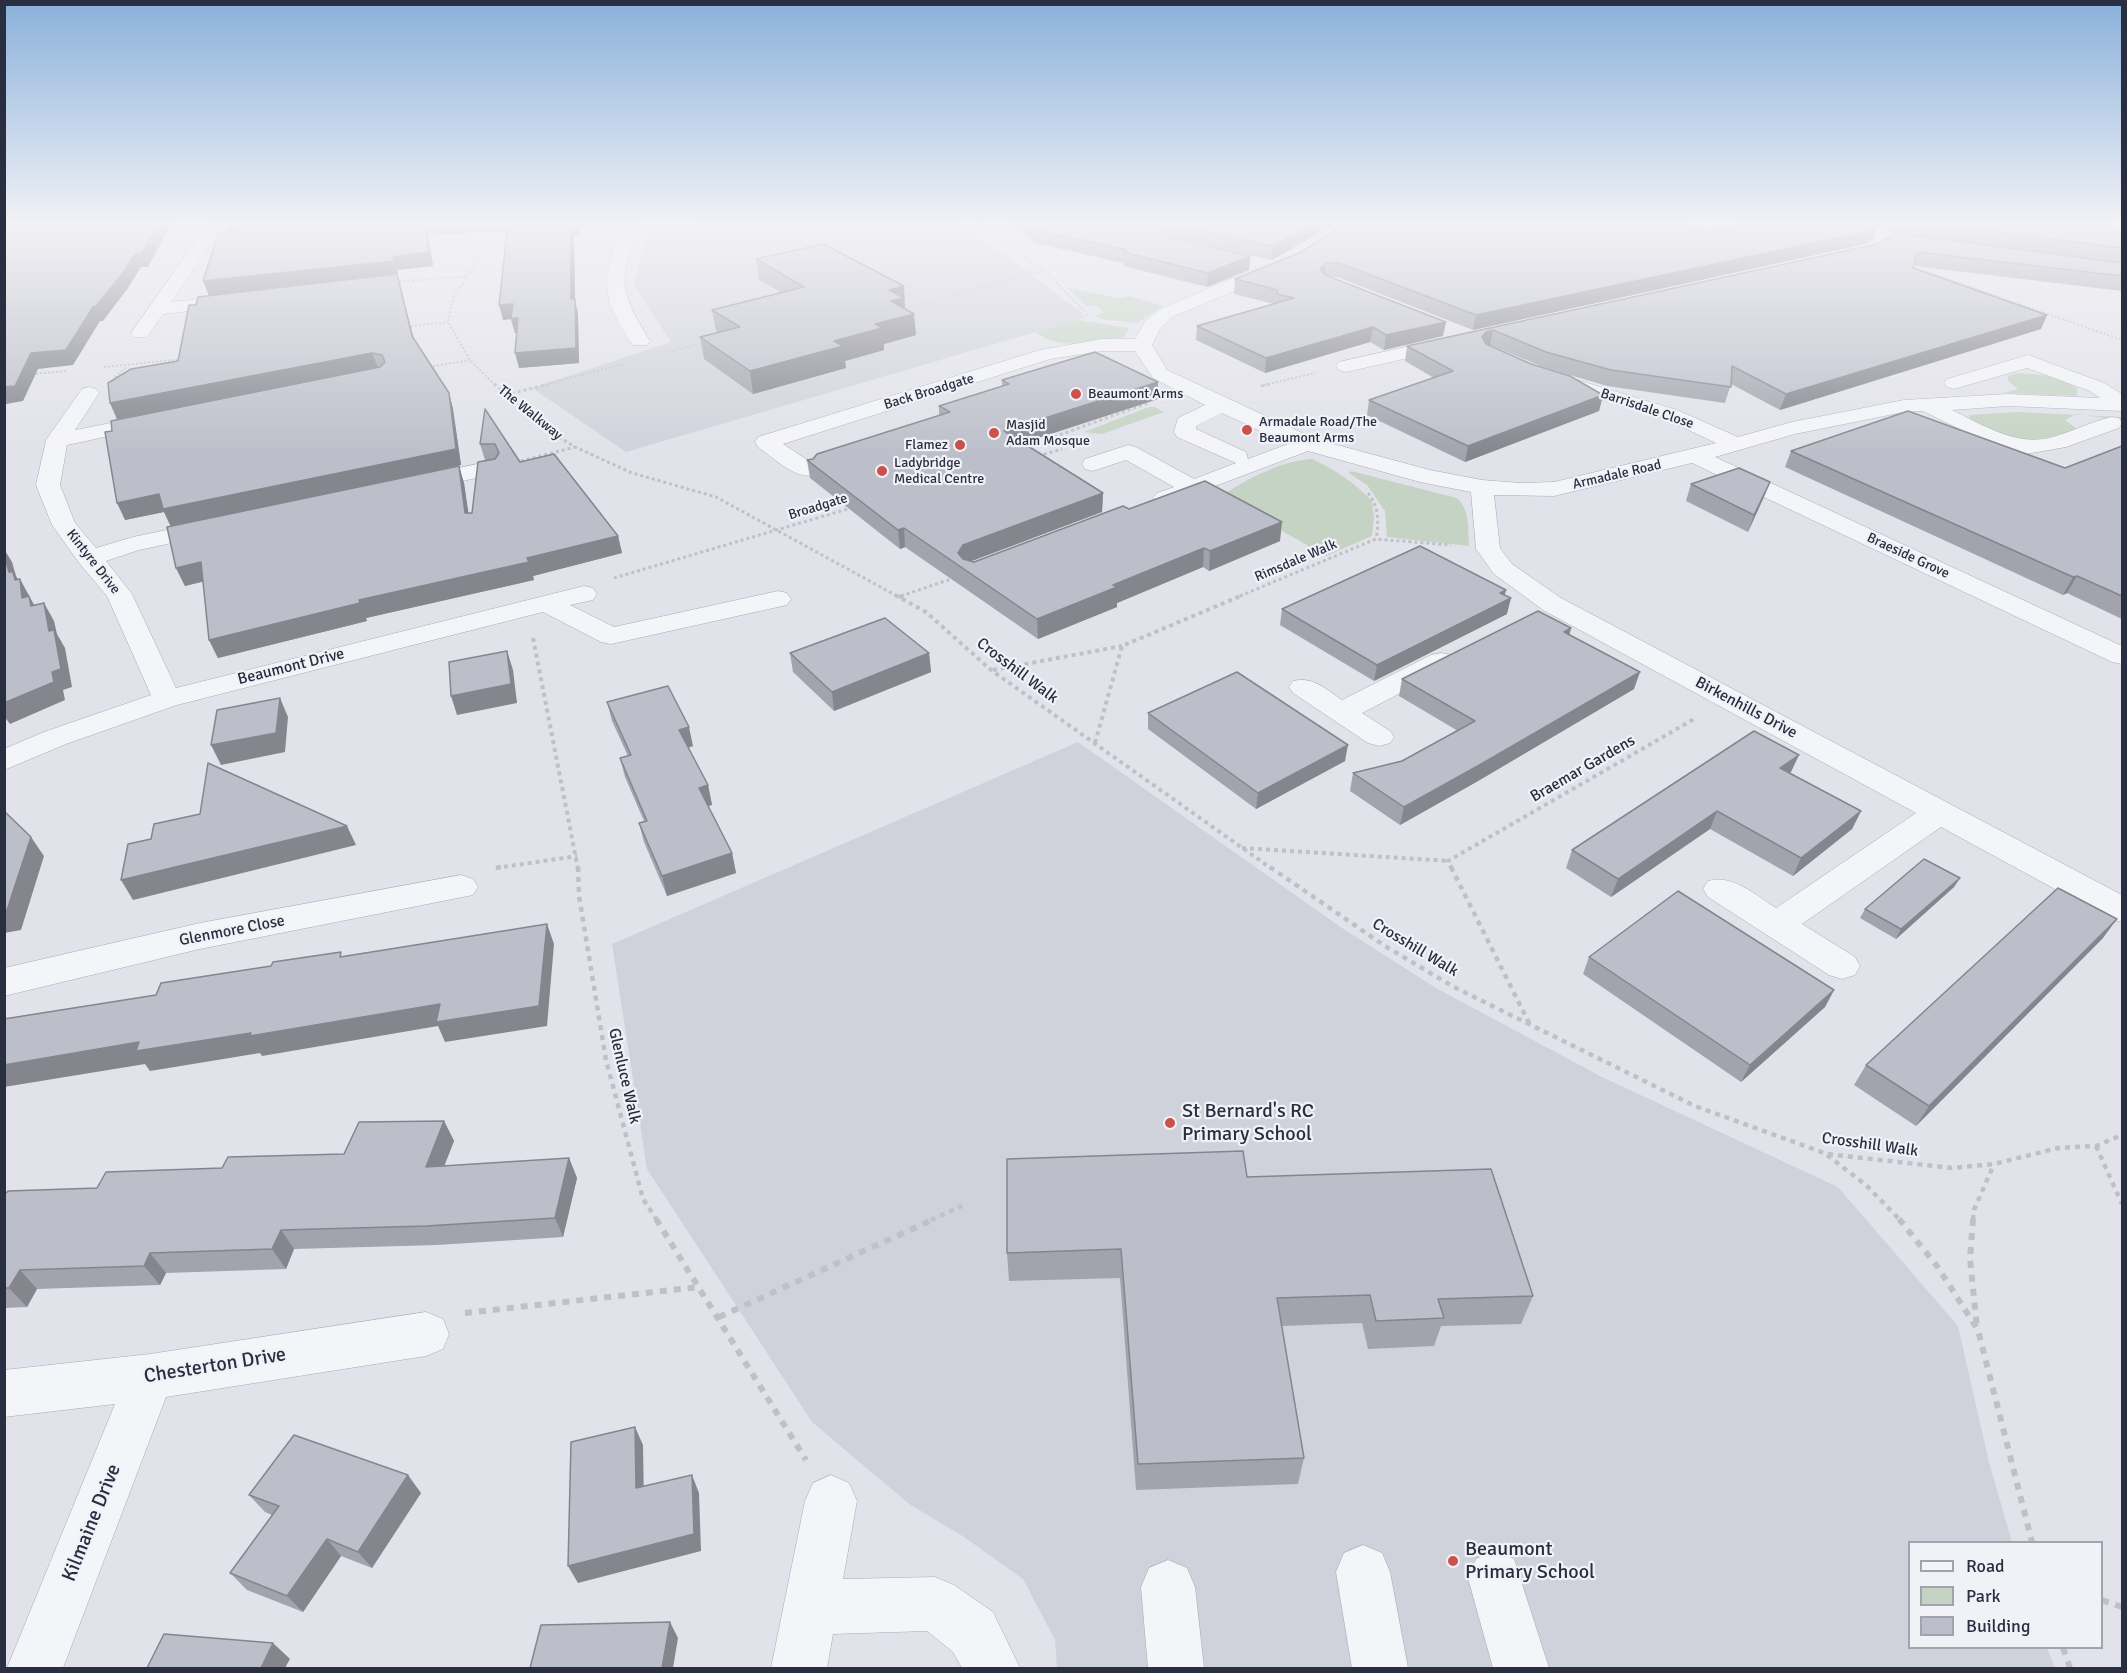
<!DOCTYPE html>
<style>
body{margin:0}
#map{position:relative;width:2127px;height:1673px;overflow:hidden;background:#e2e3ea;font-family:Signika,sans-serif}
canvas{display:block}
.frame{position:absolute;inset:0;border:6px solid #2a2e41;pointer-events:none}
.legend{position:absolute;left:1908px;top:1541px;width:195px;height:108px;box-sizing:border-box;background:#f1f2f7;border:2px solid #a1a4ae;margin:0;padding:8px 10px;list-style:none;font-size:18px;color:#2a2e41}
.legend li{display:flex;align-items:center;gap:12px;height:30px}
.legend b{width:30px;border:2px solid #a1a4ae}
</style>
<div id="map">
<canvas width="2127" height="1673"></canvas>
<div class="frame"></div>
<ul class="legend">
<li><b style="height:8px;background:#f4f5f8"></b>Road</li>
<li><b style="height:16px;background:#c4d3c3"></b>Park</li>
<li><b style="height:16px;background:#bcbec9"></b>Building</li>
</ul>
</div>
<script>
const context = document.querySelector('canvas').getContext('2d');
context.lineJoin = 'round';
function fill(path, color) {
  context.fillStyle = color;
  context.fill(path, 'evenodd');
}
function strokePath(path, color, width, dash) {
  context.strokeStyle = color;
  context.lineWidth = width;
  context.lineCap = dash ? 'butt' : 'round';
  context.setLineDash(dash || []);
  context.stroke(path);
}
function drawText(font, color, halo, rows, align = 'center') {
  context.font = font + ' Signika,sans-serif';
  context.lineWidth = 4.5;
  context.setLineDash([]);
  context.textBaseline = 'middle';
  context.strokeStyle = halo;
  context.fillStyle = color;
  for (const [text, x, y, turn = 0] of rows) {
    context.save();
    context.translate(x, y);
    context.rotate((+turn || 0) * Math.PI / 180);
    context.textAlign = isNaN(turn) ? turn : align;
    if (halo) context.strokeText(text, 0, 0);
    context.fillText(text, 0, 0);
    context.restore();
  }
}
fill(new Path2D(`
 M739,221H953L1005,254L1087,317L626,452L532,388L671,342L634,286L649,227Z
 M1078,742L1342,928L1436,988L1602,1077L1838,1187L1958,1326L1989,1462L2012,1542H1910V1648H2047L2055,1668H1057L1055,1640L1023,1579L964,1537L909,1504L812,1422L647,1169L612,944Z`), '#d0d2db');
fill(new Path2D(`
 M1068,288L1119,298L1129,296L1163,306L1137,323L1101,319L1095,315L1104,313L1098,306H1086Z
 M1078,320L1129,328L1124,337C1093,341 1062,352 1035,332Z
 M2018,373L2055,376L2077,388V396L2005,393L2018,389L2009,382L2007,376Z
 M1149,407H1155L1164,412L1102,434L1084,432Z
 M2016,412L2122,417V421L2077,414L2065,420L2076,428L2073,431C2028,445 2012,440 1971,420L1969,415Z
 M1312,459C1333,468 1356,484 1372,501L1374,518L1372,536L1326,556L1221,496C1248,479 1279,461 1312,459Z
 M1351,471L1457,498C1470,510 1468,529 1469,546L1387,537L1385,511L1367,485L1349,473Z`), '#c4d3c3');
const minor = new Path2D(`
 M210,221H222L224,224L217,234L311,221H351L343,226L209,245L171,302L234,296L240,297L243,301L240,305L163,314L147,337H133L131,333Z
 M624,221H640C619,279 617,287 650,341L647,345H633C597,293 603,277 624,221Z
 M1344,221H1363L1298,264L1172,317L1160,329L1152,345L1167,370L1315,439L1430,470L1482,480L1521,483L1554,482L1716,443L1663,418L1547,383L1544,379L1547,375L1554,373L1677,410L1738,437L1792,422L1904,400L2008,394L2100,398L2090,391L2027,368L1954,389L1947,387L1944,383L1947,379L2028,355L2104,383L2122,394V411L2008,406L1952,410C1981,424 2015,446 2049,438C2070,433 2090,422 2111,417L2119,418L2122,423L2119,428L2066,447L2026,454L1984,441L1923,411L1904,412L1795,434L1715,457L2122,646V664L2112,662L1692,463L1554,496L1494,495L1500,548L1512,564L1561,598L2122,895V922L2110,919L1941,827L1802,924L1855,957L1860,966L1855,975L1842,979L1829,975L1708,897L1703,889L1708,881C1733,874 1755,895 1776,908L1916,813L1543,610L1494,574L1476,549L1471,492L1420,482L1308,451L1165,505L1157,503L1153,498L1157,493L1174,487L1126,460L1093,471L1085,469L1082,464L1085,459L1128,445L1136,447L1194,479L1236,463L1177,437L1174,432L1178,418L1205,405L1153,378L1135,351H1102L1050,359L783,444L815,465L818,470L815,475C795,480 774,458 758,447L755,442L758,437L1040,350L1102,339H1135L1145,322L1160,309L1286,256ZM1222,413L1288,444L1248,459L1246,452L1196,429V426Z
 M1863,221H1879L1892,238C1885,255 1854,264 1837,260L1835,256L1837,252L1874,242L1876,238Z
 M1450,337L1457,339L1460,343L1457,347L1346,372L1339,370L1336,366L1339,362Z
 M89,387L96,389L99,393L75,430L156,414L164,415L167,420L164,425L156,426L67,445L60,485L75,523L96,548L133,537L214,520L223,522L226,527L223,532L139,550L106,561L132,594L176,688L584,586L593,588L597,594L593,600L570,605L614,627L778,591L787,593L791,599L787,605L611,644L601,642L543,612L177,705L66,744L4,770V749L44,732L151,695L107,596L80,564L52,525L36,485L46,440L82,389Z
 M491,461L499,463L502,468L499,473L417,491L409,489L405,484L409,479Z
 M1441,653L1451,655L1455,661L1451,667L1362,713L1390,731L1394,737L1390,743L1379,746L1368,743L1293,693L1289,687L1293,681C1313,676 1326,689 1342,700L1431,655Z
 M461,875L473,879L478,887L473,895L200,949L4,996V968L200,923Z
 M426,1312L443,1319L449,1334L443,1349L426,1356L166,1397L63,1668H7L115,1404L4,1417V1370L150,1354Z
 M831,1475L849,1483L857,1501L843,1579L935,1577L954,1585L993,1612L1020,1668H962L953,1652L927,1631L833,1634L827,1668H771L805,1501L813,1483Z
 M1363,1545L1382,1553L1390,1572L1408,1668H1352L1336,1572L1344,1553Z
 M1495,1551L1514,1559L1549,1668H1493L1468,1578L1476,1559Z
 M1168,1560L1187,1568L1195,1587L1204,1668H1148L1141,1587L1149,1568Z`);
strokePath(minor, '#a7a9b4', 1);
strokePath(new Path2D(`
 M972,221L1048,274L1089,316
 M1911,266L2122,340
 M396,282L467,276
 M902,309L1043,271
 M407,327L448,322
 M668,352L699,344
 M104,367L183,359
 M429,367L470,360
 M32,374L67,371
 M115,377L127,366
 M495,385L470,360L448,322L453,298L504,221
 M543,385L623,364
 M1264,385L1315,373`), '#bfc1c8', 2, [2, 2]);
strokePath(new Path2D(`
 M494,384L557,436L575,447L632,473L716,497L897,596
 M1261,386L1270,384
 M506,395L549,384
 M1026,447L1148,403
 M1038,456L1062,449
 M521,461L575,447
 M1368,493C1379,507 1379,522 1376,539
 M614,578L851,508
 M901,596L954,578
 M1240,596L1376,539L1451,545`), '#bfc1c8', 3, [3, 3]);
strokePath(new Path2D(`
 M895,595L926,612L991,670L1272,869
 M899,597L905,595
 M533,638L578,869
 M993,670L1122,646
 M1095,743L1122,646L1243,595
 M1242,848L1448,861
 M496,868L577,856
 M1452,869L1448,861L1694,719`), '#bfc1c8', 4, [4, 4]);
strokePath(new Path2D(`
 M578,867L579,896L606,1060L643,1199L657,1220
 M1270,867L1385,946L1452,986L1695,1106L1827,1154L1952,1168L1994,1164L2058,1148L2096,1146L2122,1135
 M1451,867L1531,1027
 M496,868L501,867
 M2096,1146L2122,1204
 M1827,1155L1866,1185L1900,1220
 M931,1220L962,1206
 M1973,1220L1974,1210L1994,1164`), '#bfc1c8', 4.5, [5, 5]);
strokePath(new Path2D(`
 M656,1219L806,1460
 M1899,1219L1937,1266L1978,1330L2032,1542
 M1973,1219L1970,1259L1977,1327
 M465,1313L699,1287
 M719,1317L934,1219
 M2102,1600L2122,1607
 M2063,1648L2070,1668`), '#bfc1c8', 6, [7, 7]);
fill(minor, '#f4f5f8');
fill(new Path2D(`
 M298,221H618V224L579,227L580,234L574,235L575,300L578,314L579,363L519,368L517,333H515L511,319L503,320L507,232L428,235L433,266L397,270L398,275H397L414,338L449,393L453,409L461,465L237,513L459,466L464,483L468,513H472L488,460H485L480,444L485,409L520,462L618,536L622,553L533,576L534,580L366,618L367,621L218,658L209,640L203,581L185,586L176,568L171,526L164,512L125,520L112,431L117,419L110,403L178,361L196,305L269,289Z
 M1010,221H1119L1159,235L1250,256L1249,270L1207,287L1123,266V263L1035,243Z
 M1124,221H1340L1272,260L1171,237Z
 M1881,221H2103L2117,233L2122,234V291L1914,266L1913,268L2047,315L2041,329L1780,410L1731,384L1725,403L1607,386L1543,367L1490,345H1489L1603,395L1599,411L1465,462L1367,415L1369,400L1434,378L1405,361L1407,346L1877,244L2054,254L1890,232Z
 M1706,232L1873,238L1865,244L1473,330L1337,277H1329L1443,336L1384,350L1370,342L1265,373L1196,340L1197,326L1274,304L1234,294L1235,279L1301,252Z
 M756,259L904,286L905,309L916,335L884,344V350L845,361L846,368L753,394L704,359L700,337L719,333L716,331L712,310L781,292L759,280Z
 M1002,380L1158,382V399L1023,443L1103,493L1102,512L971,561L974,562L1129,509L1280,541L1209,571L1203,567L1117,603V607L1038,639L905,547L900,549L810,478L807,460L813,459L939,415V406L1002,386Z
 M2122,446V619L2067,593L2063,595L1785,467L1791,451L2065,468Z
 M1770,482L1763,499L1748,532L1686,501L1691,484Z
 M1506,590L1504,595L1507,614L1374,681L1280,625L1282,609Z
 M1571,628L1569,635L1634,689L1478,781L1400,825L1350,791L1353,773L1402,761L1458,731L1399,696L1402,679Z
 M790,653H929L931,672L834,711L793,672Z
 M607,702L693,746L688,748L708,785L712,805L708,806L732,853L736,873L667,896L644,842L639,823L644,821L625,777L620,758L628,756L612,721Z
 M1148,713L1345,761L1256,809L1148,729Z
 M1791,772L1790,773L1861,811L1852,829L1793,876L1710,829L1611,897L1566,868L1572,850Z
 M1960,878L1954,887L1896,939L1860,918L1865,909Z
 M2103,938L1916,1126L1854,1085L1866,1065Z
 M1589,957L1834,990L1825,1007L1741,1082L1583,974Z
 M444,1121L454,1141L444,1166L569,1158L577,1178L563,1237L437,1245L294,1249L286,1269L166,1273L160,1285L37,1289L27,1307L4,1308V1195L97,1188L222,1168L344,1154Z
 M1247,1177L1533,1296L1521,1324L1441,1326L1434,1346L1368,1349L1362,1323L1282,1326L1304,1458L1298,1484L1136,1490L1120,1278L1009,1281L1007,1253Z
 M421,1493L372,1568L341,1556L303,1612L247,1590L230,1573L272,1515L265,1512L249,1495Z`), '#a2a3ad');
fill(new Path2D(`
 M160,221H173L148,267H141L128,288L103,321H100L73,365L38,369L23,401L6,404L4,406V387L31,353L93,307Z
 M226,221H296L229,230Z
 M571,221H578L580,234L574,235L575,300L578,314L579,363L519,368L515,353L571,299Z
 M1318,221H1340L1272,260L1273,246Z
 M424,222L428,235L433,266L397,270L398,275H397L417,351L209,296L203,281L393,257Z
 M1878,225L1873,238L1865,244L1473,330L1476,315Z
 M1250,256L1249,270L1207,287L1208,273Z
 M1326,263L1324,277L1320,269Z
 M904,286L905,316L914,314L916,335L884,344V350L845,361L846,368L753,394L750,371L875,324L889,290Z
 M513,304L518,318L522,333H515L511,319L503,320L499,305Z
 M2047,315L2041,329L1780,410L1786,394Z
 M1446,322L1443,336L1384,350L1386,335Z
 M1373,327L1370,342L1265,373L1266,358Z
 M1493,330L1490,345L1483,347L1482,337L1486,332Z
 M372,353L378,368L117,419L110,403Z
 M1158,382V399L1004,449V431Z
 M449,393L453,409L461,465L171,527L164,512L125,520L117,503Z
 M1603,395L1599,411L1465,462L1468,446Z
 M459,466L464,483L471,530L465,513Z
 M1770,482L1763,499L1748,532L1754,515Z
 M1103,493L1102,512L964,564L958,553L963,545Z
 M1282,522L1280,541L1209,571L1210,551Z
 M904,528L905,547L900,549L898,530Z
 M618,536L622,553L533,576L534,580L366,618L367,621L218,658L209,640L359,600Z
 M1204,548L1203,567L1117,603V607L1038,639L1037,619L1113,585Z
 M4,549L12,562L16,576L21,584L20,579L39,614L22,598L9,572L4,554Z
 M201,562L210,580L185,586L176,568Z
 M2077,576L2067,593L2063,595L2073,577Z
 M1506,590L1503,602L1511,598L1507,614L1374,681L1377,665Z
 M44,603L54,621L57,634L65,648L72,687L63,690L65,700L10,724L4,716V703L52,672L49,631Z
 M1571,628L1567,644L1564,632Z
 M507,651L513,670L517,703L457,715L451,696Z
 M929,653L931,672L834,711L832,692Z
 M1640,672L1634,689L1478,781L1400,825L1404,807Z
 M280,698L288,717L285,752L221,765L211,745Z
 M689,727L693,746L683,749L679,730Z
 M1348,745L1345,761L1256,809L1258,793Z
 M1799,755L1791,772L1772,786L1780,768Z
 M708,785L712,805L704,807L699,788Z
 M1717,811L1710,829L1611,897L1618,879Z
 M1861,811L1852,829L1793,876L1801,858Z
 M347,826L356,845L133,900L121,880Z
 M31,837L44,856L21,930L4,933V911Z
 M732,853L736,873L667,896L662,876Z
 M1960,878L1954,887L1896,939L1901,929Z
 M2117,919L2103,938L1916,1126L1929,1106Z
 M547,924L554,944L547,1026L445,1042L438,1026L262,1056L260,1053L150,1071L145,1064L4,1087V1065Z
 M1834,990L1825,1007L1741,1082L1750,1065Z
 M444,1121L454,1141L436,1187L426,1167Z
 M569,1158L577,1178L563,1237L555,1218Z
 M281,1230L294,1249L286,1269L272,1249Z
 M150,1253L166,1273L160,1285L144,1266Z
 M20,1270L37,1289L27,1307L9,1288Z
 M635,1427L643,1445L644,1506L636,1488Z
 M408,1475L421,1493L372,1568L358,1552Z
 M692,1475L699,1493L701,1551L578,1583L568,1566Z
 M327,1539L341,1556L303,1612L287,1596Z
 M670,1622L678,1638L673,1668H662Z
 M273,1643L290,1659L285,1668H261Z`), '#84858d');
const building = new Path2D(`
 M4,221H160L142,253L135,254L122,274L96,306L93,307L66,350L31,353L15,386L4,387Z
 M298,221H452L424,222L429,252L393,257L394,261L203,281L219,232Z
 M508,221H577H571V299H575L576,348L515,353L518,318H511L513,304L499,305Z
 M1025,221H1119L1159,235L1250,256L1208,273L1123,252L1127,250L1035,230Z
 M1163,221H1318L1273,246L1171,224Z
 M1349,221H1674L1706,232L1761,221H1875L1878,225L1870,231L1476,315L1339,263H1326L1320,269L1325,275L1446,322L1386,335L1373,327L1266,358L1197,326L1294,298L1277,294L1278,290L1235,279L1301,252Z
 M1911,221H2103L2117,233L2122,234V248Z
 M1896,233L2122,263V276L1917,252L1913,268L2047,315L1786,394L1732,366L1731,387L1611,370L1546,352L1493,330L1486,332L1482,337L1486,344L1531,364L1570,376L1603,395L1468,446L1369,400L1453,371L1407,346L1877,244Z
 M823,244L904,286L889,290L904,298L891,301L914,314L875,324L882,328L834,341L843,346L750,371L700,337L740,327L712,310L804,287L756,259Z
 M397,274L412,336L449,393L456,449L163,509L159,494L117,503L105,432L112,431L111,421L380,367L385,362L382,355L372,353L110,403L108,383L131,369L178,361L189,305H196L198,297Z
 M1095,352L1158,382L1004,431L1103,493L963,545L958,553L963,559L974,562L1123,506L1129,509L1205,481L1282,522L1210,551L1204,548L1113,585L1117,587L1037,619L904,528L898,530L807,460L813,459L817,454L950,412L939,406L1009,384L1002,380Z
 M485,409L520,462L554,454L618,536L527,558L529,562L359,600L360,603L209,640L201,562L176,568L167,527L459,466L465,513H472L478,462L495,459L499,453L495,444H480Z
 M1908,411L2065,468L2122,446V596L2077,576L2073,577L1791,451Z
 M1739,468L1770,482L1754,515L1691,484Z
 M1420,546L1506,590L1500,593L1511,598L1377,665L1282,609Z
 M4,554L9,572H13L15,580L20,579L22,598L29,596L31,606L44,603L49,631L54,630L61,669L52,672L54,682L4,703Z
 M1538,611L1571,628L1564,632L1640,672L1483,763L1404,807L1353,773L1402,761L1475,721L1402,679Z
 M885,618L929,653L832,692L790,653Z
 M507,651L511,684L451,696L449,662Z
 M1237,672L1348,745L1258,793L1148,713Z
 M668,686L689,727L679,730L708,785L699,788L732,853L662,876L639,823L647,821L620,758L631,755L607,702Z
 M280,698L276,733L211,745L217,710Z
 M1754,731L1799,755L1780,768L1861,811L1801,858L1717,811L1618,879L1572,850Z
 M208,763L347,826L121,880L128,844L151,839L154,824L200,814Z
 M4,811L31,837L7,910L4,911Z
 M1924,859L1960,878L1901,929L1865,909Z
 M2058,888L2117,919L1929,1106L1866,1065Z
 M1678,891L1834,990L1750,1065L1589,957Z
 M547,924L539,1006L436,1022L440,1004L250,1036L251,1033L136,1051L139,1042L4,1065V1019L156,995L161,983L271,966L273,962L341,952L340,957Z
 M444,1121L426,1167L569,1158L555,1218L426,1226L281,1230L272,1249L150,1253L144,1266L20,1270L9,1288H4V1195L8,1191L97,1188L106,1172L222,1168L228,1157L344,1154L359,1122Z
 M1243,1151L1247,1177L1491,1169L1533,1296L1438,1299L1444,1318L1376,1321L1370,1295L1277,1298L1304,1458L1138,1464L1121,1249L1007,1253V1159Z
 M635,1427L636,1488L692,1475L694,1534L568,1566L571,1442Z
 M294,1435L408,1475L358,1552L327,1539L287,1596L230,1573L279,1506L249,1495Z
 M670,1622L662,1668H530L541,1625Z
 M164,1634L273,1643L261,1668H147Z`);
fill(building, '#bcbec9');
strokePath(building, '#84858d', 1.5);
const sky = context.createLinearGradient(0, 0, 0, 455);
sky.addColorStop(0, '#8ab0db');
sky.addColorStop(0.49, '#f2f2f6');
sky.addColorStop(1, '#f2f2f600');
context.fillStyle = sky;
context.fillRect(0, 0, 2127, 455);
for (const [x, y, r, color] of [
 [1076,394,6,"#ca524b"],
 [1247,430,6,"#ca524b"],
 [994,433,6,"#ca524b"],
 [960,445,6,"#ca524b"],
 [882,471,6,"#ca524b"],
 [1170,1123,6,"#ca524b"],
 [1453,1561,6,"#ca524b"]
]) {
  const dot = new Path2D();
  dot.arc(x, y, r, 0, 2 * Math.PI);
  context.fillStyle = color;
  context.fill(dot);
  strokePath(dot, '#f1f2f7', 2);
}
drawText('14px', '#2a2e41', '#f1f2f7', [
 ["Back Broadgate",929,392,-17],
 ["Barrisdale Close",1647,409,19],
 ["The Walkway",530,413,39],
 ["Armadale Road",1617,475,-13],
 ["Broadgate",818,507,-17],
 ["Braeside Grove",1908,556,25],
 ["Rimsdale Walk",1296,561,-23],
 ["Kintyre Drive",93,562,52]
]);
drawText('14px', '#2a2e41', '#f1f2f7', [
 ["Beaumont Arms",1088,394],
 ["Armadale Road/The",1259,422],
 ["Beaumont Arms",1259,438],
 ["Masjid",1006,425],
 ["Adam Mosque",1006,441],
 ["Flamez",948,445,"right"],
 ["Ladybridge",894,463],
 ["Medical Centre",894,479]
], 'left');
drawText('16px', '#2a2e41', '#f1f2f7', [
 ["Beaumont Drive",291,667,-14],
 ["Crosshill Walk",1017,671,37],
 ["Birkenhills Drive",1746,708,28],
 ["Braemar Gardens",1583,769,-30],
 ["Glenmore Close",232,931,-11],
 ["Crosshill Walk",1415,948,31],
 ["Glenluce Walk",624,1076,77],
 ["Crosshill Walk",1870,1145,8]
]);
drawText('20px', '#2a2e41', '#f1f2f7', [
 ["St Bernard's RC",1182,1112],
 ["Primary School",1182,1135],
 ["Beaumont",1465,1550],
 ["Primary School",1465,1573]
], 'left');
drawText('20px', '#2a2e41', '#f1f2f7', [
 ["Chesterton Drive",215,1366,-9],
 ["Kilmaine Drive",92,1523,-68]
]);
</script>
